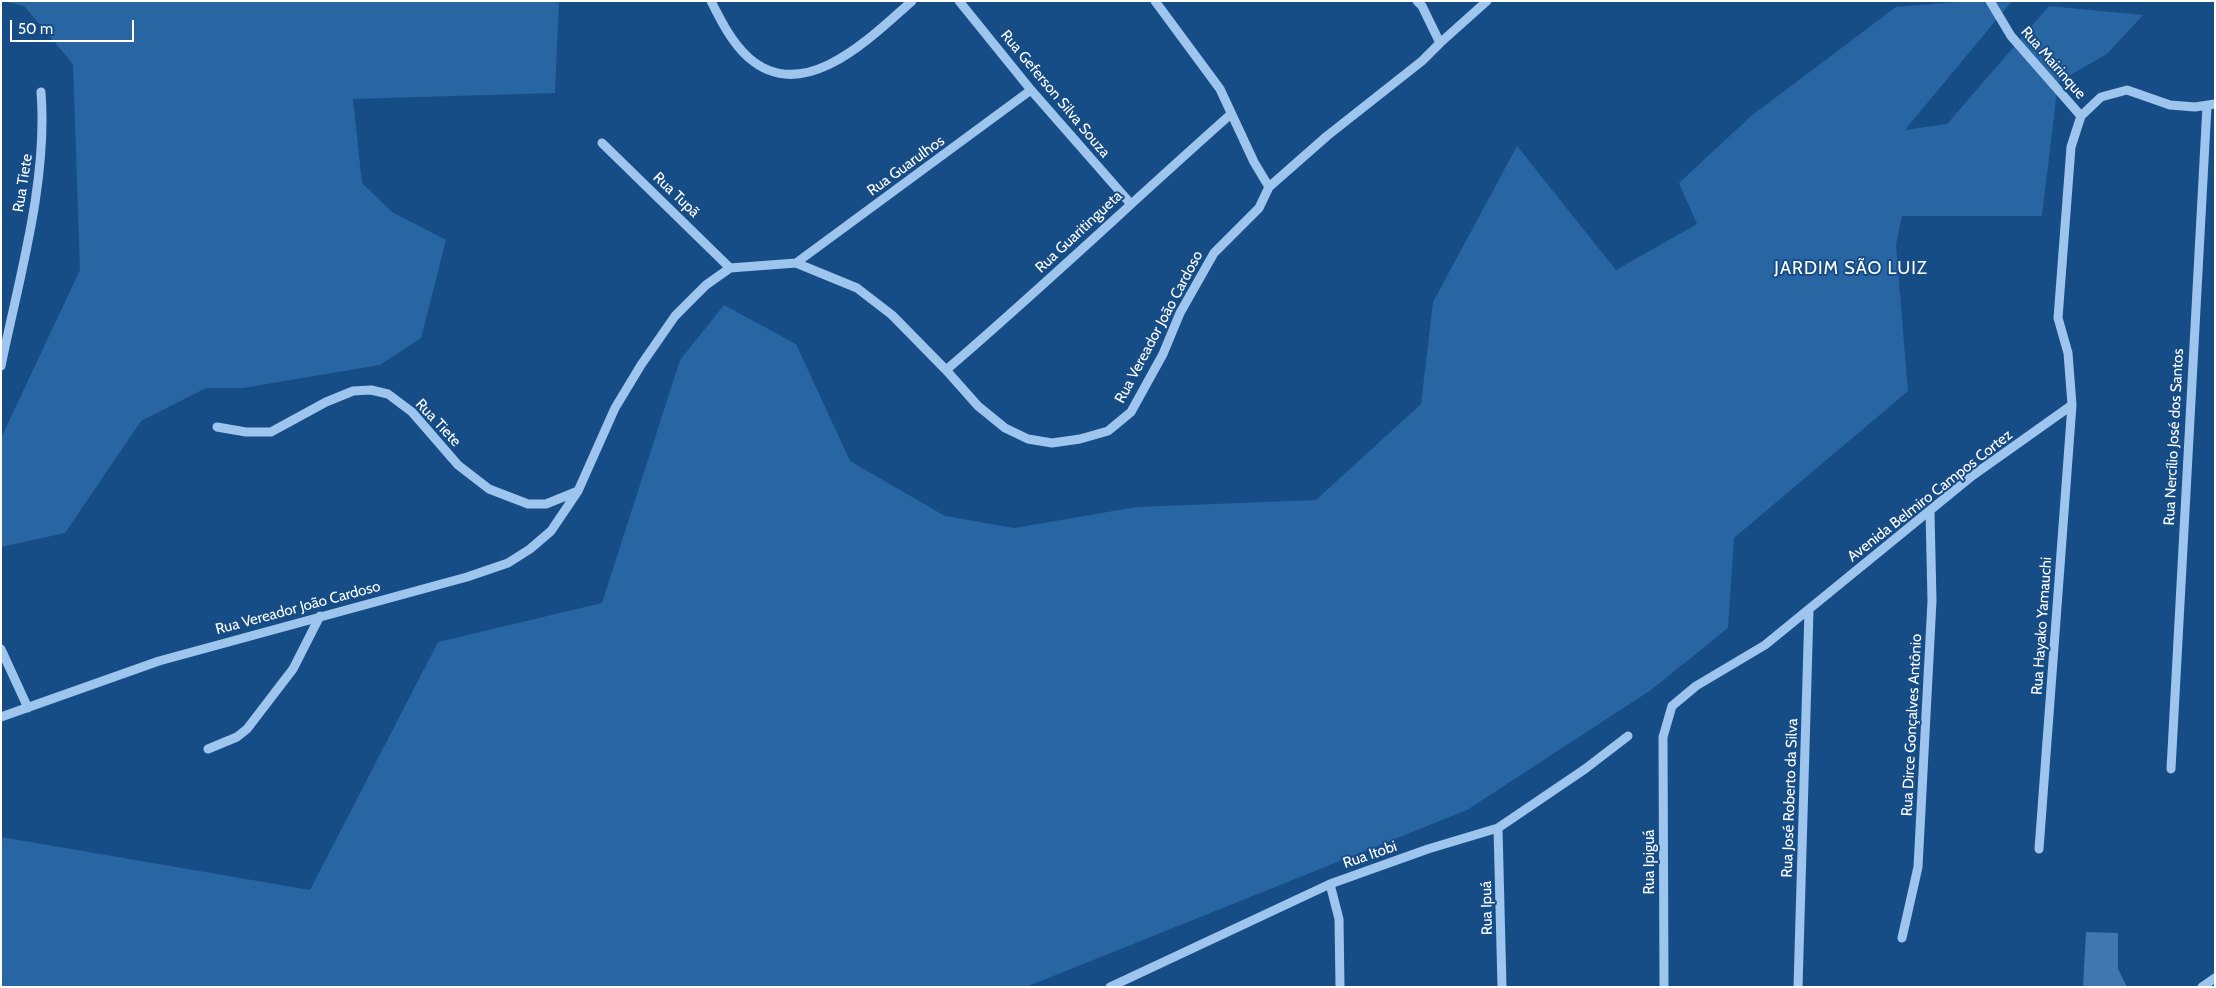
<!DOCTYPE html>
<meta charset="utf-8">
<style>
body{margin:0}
#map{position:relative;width:2216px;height:988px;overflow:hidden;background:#174d86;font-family:Cabin,sans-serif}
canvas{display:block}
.frame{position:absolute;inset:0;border:2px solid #fff;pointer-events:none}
.scale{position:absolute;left:10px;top:20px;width:124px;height:22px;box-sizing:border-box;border:2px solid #fff;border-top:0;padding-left:6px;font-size:15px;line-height:18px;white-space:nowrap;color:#fff;-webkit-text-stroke:4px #174d86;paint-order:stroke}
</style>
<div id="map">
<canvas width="2216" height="988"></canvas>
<div class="frame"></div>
<div class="scale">50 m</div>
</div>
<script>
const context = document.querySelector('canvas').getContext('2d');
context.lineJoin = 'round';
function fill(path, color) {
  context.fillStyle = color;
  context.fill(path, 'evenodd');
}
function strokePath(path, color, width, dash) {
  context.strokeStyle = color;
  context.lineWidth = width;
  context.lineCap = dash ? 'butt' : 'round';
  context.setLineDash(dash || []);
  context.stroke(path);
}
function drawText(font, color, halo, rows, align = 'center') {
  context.font = font + ' Cabin,sans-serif';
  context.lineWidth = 4;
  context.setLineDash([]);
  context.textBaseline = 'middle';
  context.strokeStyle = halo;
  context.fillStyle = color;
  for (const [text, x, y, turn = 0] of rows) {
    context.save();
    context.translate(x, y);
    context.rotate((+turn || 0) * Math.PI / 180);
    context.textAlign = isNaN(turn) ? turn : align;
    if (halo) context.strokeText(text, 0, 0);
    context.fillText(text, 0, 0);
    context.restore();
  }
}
fill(new Path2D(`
 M3,1H559L555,93L353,99L362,183L392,212L446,240L421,338L380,365L243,388H206L141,421L65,533L1,547V438L80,270L73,64L24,6Z
 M1968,1H2012L1905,130L1947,124L2049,6L2143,15L2107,54L2058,82L2042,216H1902L1896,245L1908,391L1734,538L1728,628L1651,690L1467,810L1026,987H1V837L310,890L438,642L602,603L680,360L724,305L796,344L850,461L945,516L1014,528L1137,507L1316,500L1421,404L1433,302L1517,146L1616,270L1697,224L1679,183L1751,116L1896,7Z`), '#2765a3');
fill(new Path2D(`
 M2086,932L2118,933V969L2127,987H2083Z`), '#4077b0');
strokePath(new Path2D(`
 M711,1C721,21 732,43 749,58C804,106 871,37 912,1
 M959,1L1031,90L1130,203
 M1155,1L1220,89L1254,162L1269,187
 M1417,1L1422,6L1440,43
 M1990,1L2011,36L2081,116
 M602,143L730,268
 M796,263L1031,90
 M1,366C19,278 48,181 41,92
 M946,370C1043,287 1135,199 1231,114
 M217,427L246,432H271L326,402L353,391L371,390L388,394L412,412L458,465L489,489L528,504H546L578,491
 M1,649L28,708
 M1,717L159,661L467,577L508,563L530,549L551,531L578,491L615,408L641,365L675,316L706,285L730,268L796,263L857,288L892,315L946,370L978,406L1005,428L1028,439L1052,443L1080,439L1108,431L1131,412L1163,354L1180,313L1214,253L1259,208L1269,187L1327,136L1422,61L1440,43L1487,1
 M208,749L237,737L247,729L293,669L320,616
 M2171,769L2207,106
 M1498,828L1502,987
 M2039,849L2072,405L2068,353L2058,318L2071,147L2081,116L2101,97L2127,90L2170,105L2195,107L2215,104
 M1330,884L1339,919L1340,987
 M1902,938L1918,867L1932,601L1930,512
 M1110,987L1330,884L1428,849L1498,828L1585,769L1628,736
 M1664,987L1663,737L1672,706L1696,686L1765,645L1972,476L2072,405
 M1798,987L1809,610
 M2202,987L2215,978`), '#9dc5ed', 9);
drawText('15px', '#fff', '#174d86', [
 ["Rua Mairinque",2053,63,49],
 ["Rua Geferson Silva Souza",1055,94,50],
 ["Rua Guarulhos",906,166,-36],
 ["Rua Tiete",23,183,-81],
 ["Rua Tupã",676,195,44],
 ["Rua Guaritingueta",1079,232,-43],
 ["Rua Vereador João Cardoso",1159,327,-62],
 ["Rua Tiete",438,423,47],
 ["Rua Nercílio José dos Santos",2174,437,-87],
 ["Avenida Belmiro Campos Cortez",1930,496,-38],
 ["Rua Vereador João Cardoso",298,608,-15],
 ["Rua Hayako Yamauchi",2042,626,-86],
 ["Rua Dirce Gonçalves Antônio",1912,725,-87],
 ["Rua José Roberto da Silva",1790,798,-88],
 ["Rua Itobi",1370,855,-19],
 ["Rua Ipiguá",1650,862,-90],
 ["Rua Ipuá",1487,908,-91]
]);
context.letterSpacing = '1px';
drawText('18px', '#fff', '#174d86', [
 ["JARDIM SÃO LUIZ",1851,269]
]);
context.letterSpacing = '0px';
</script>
